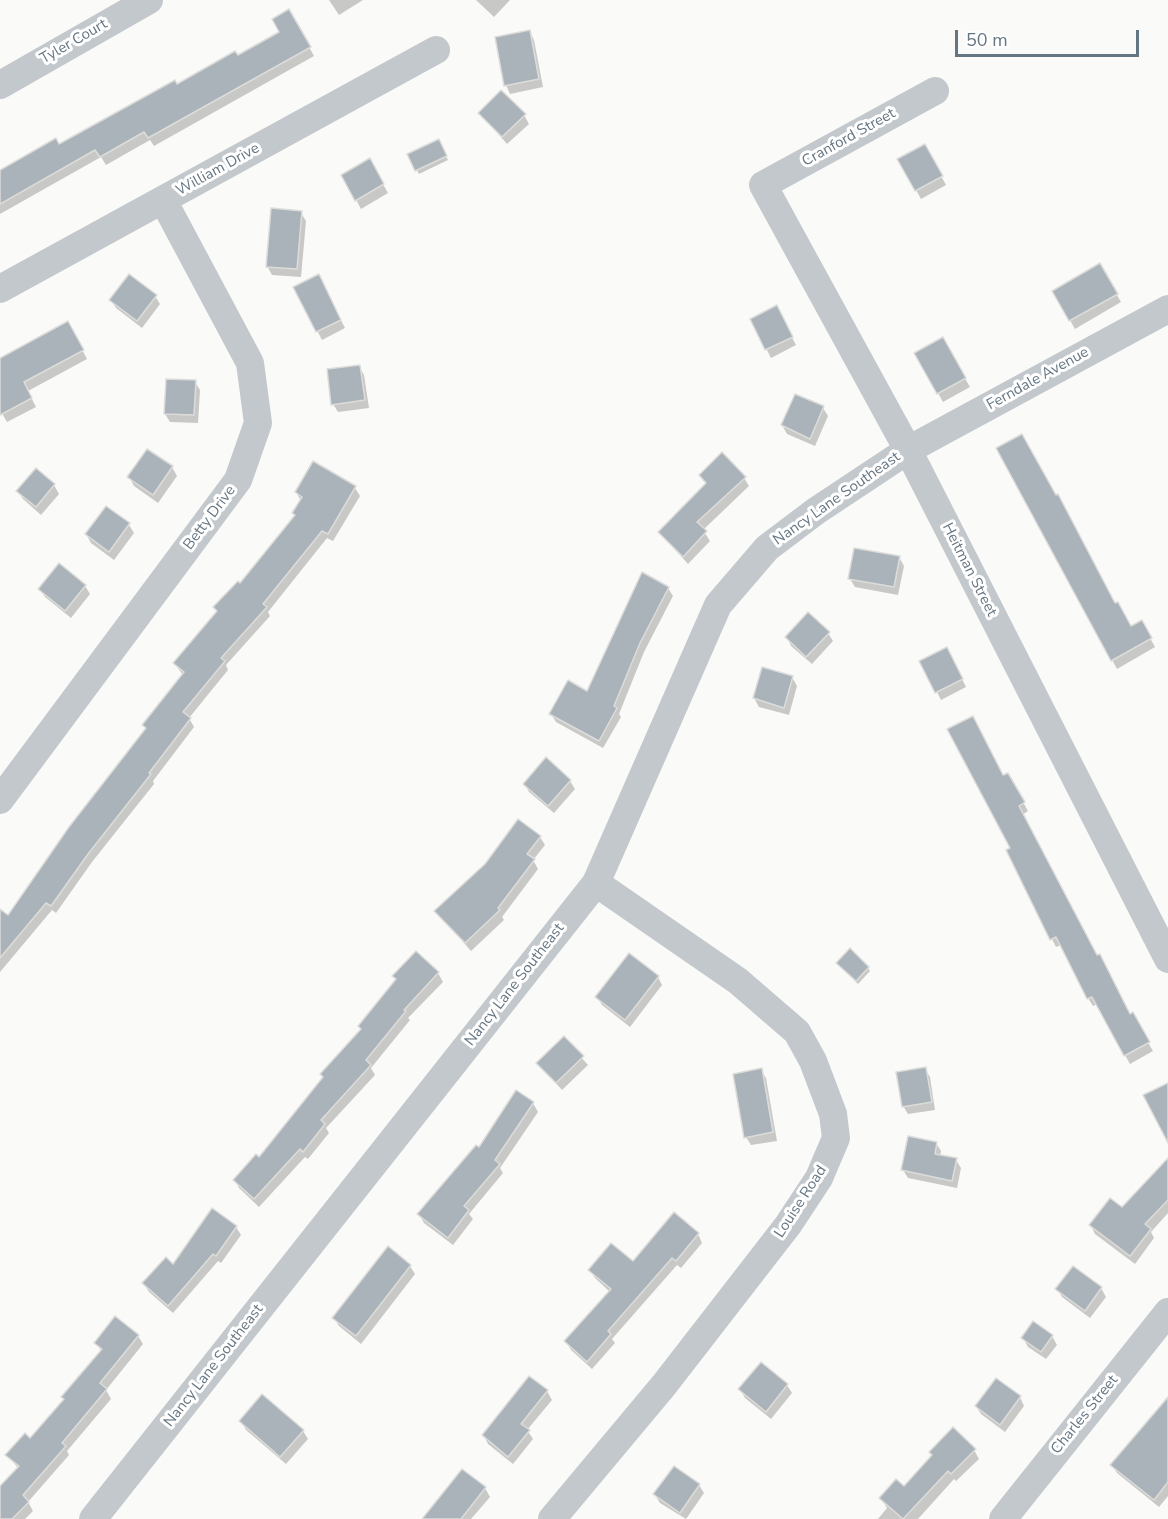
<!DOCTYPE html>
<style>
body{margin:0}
#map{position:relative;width:1168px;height:1519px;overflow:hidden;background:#fafaf8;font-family:"Nunito Sans",sans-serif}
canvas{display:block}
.scale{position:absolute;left:955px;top:30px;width:184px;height:27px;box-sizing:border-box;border:3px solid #657683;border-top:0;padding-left:8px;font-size:18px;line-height:21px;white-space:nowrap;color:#657683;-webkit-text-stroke:4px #fff;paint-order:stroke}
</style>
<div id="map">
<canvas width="1168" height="1519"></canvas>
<div class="scale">50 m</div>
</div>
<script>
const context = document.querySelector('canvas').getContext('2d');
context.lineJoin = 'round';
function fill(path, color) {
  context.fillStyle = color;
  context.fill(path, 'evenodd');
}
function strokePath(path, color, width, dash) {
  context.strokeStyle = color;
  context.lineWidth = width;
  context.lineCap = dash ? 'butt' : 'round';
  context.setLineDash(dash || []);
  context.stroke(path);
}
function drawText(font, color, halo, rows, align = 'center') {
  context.font = font + ' "Nunito Sans",sans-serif';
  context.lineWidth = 6;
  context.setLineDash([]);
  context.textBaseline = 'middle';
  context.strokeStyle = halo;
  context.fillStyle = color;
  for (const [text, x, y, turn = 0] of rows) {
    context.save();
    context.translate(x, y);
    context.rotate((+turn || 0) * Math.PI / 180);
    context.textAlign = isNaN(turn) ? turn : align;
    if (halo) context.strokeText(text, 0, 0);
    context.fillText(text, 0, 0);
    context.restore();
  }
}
fill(new Path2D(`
 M329,0H363L339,15Z
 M476,0H510L494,17Z
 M289,11L314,56L154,146L150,140L106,165L101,157L0,214V171L58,146L237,57L281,32Z
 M530,32L534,40L543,87L510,94L506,85Z
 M480,113L524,115L529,124L507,144Z
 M438,141L448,160L419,174L409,155Z
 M925,146L946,185L921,199L899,159Z
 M369,160L388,193L361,209L343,175Z
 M301,213L306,221L301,277L272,275L267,266Z
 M1100,265L1121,302L1075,329L1054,292Z
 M321,282L345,328L322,340L295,287Z
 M155,296L160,304L142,328L116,308L111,300Z
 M781,316L796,345L771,358L752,320Z
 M68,323L87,359L28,391L36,407L7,422L0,410V360Z
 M942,339L970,387L943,402L916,353Z
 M359,366L364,375L369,408L338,412L333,404Z
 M195,382L200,390L198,423L170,422L165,414Z
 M823,408L828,416L815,446L787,434L782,425Z
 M998,449L1055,497L1115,605L1131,628L1141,622L1155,647L1117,669Z
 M314,463L355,488L360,496L333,541L327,538L268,612L270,616L226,665L228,670L189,718L194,727L153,781L154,784L92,862L56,913L52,910L0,972V911L8,917L147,730L144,725L183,675L175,664L296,516L301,501L296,492Z
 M172,467L177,476L158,503L134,486L129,477Z
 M701,475L744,478L749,486L703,530L710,541L688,564L660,533L707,484Z
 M54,485L59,494L41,515L23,499L18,491Z
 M106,508L129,525L134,533L114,560L91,543L86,534Z
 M899,557L904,566L898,595L855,587L850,579Z
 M85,586L90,594L71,618L45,597L40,589Z
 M668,588L673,596L644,652L619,714L621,717L603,748L556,722L551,714L588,693Z
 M828,633L833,641L812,664L791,646L787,637Z
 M951,657L966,687L941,700L937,692Z
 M792,677L797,686L789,715L759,707L754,698Z
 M1008,775L1028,811L1022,815L1097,957L1153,1051L1130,1064L1097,1004L1093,1006L1088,998L1061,945L1056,947L1052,939L1012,848L1003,777Z
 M570,781L575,789L554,813L529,792L525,784Z
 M540,837L545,845L533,860L538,869L502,917L504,920L471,951L436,911Z
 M416,953L438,973L443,982L408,1018L410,1020L371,1068L375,1075L326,1128L329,1133L308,1159L305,1157L259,1207L239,1188L235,1180L259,1159L362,1030Z
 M838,964L868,968L870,971L858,984Z
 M658,977L662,985L630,1027L602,1005L597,997Z
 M564,1038L588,1065L562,1090L538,1063Z
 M925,1069L930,1077L935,1110L908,1114L903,1106Z
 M761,1070L766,1078L777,1141L751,1145L746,1137Z
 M517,1092L533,1103L538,1112L500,1168L503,1173L469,1214L473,1219L453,1245L424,1223L419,1214L479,1149Z
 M936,1143L941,1151L940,1156L956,1160L961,1168L957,1188L908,1178L903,1170Z
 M1168,1160V1213L1151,1232L1154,1238L1135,1264L1095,1234L1091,1226L1122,1209Z
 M236,1227L241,1235L221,1263L218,1261L173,1313L149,1292L144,1284Z
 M698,1234L702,1243L681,1268L677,1265L612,1339L615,1343L592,1369L571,1350L566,1341L610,1292L595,1278L590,1270L633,1264Z
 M410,1266L415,1274L361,1344L339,1326L334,1318Z
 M1101,1288L1106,1297L1090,1318L1062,1297L1057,1289Z
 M138,1336L143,1344L106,1390L111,1399L67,1451L69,1455L28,1502L33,1511L25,1519H0V1488L19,1469L7,1455L30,1440L102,1352L96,1343Z
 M1052,1336L1057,1345L1046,1359L1028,1347L1023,1338Z
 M530,1378L547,1391L552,1400L527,1430L533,1439L513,1464L488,1444L484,1436Z
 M787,1385L792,1393L771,1419L745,1398L740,1389Z
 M1020,1397L1024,1406L1005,1432L981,1414L976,1406Z
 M1168,1400V1496L1159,1507L1117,1473L1112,1465Z
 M241,1421L303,1431L308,1439L286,1464L246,1430Z
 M974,1450L979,1459L956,1481L954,1479L918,1519H878L887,1508L881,1498L904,1488L933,1456Z
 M699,1485L704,1493L686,1519L660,1503L655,1495Z
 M485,1488L490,1497L471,1519H424Z`), '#0003');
const building = new Path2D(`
 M289,9L311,47L148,138L144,132L100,157L95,150L0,204V170L56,138L59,144L175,80L177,84L235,51L238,55L279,32L272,19Z
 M530,30L539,79L504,86L495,37Z
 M501,90L526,114L502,137L478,113Z
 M439,139L447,156L415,171L407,154Z
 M925,144L943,176L915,191L897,159Z
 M370,158L384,184L355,201L341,175Z
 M271,208L302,211L297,269L266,267Z
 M1100,263L1118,294L1069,321L1052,291Z
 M129,274L157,295L137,321L109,300Z
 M319,274L341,320L316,332L293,287Z
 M777,305L793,337L765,350L750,319Z
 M68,321L84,350L24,382L32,398L0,415V358Z
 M943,337L966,378L937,394L914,353Z
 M360,365L365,400L331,405L327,369Z
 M166,379L196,380L194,415L164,414Z
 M795,394L824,406L810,439L781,425Z
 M1022,434L1056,495L1058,494L1115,603L1118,602L1131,626L1142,620L1152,638L1111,661L996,448Z
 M147,449L173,466L153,495L127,477Z
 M722,452L746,477L697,522L707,531L683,557L658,532L706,483L699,475Z
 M313,461L356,486L328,534L322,531L263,604L267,607L221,658L225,661L183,712L191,718L149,773L151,774L88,854L51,906L46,903L0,958V909L8,915L69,827L146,728L142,725L184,672L173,663L217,611L213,607L238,581L240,583L295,515L292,513L302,497L295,492Z
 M36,468L55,484L36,507L16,491Z
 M106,506L130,523L109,552L85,534Z
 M854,548L900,556L894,587L848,579Z
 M59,563L86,585L65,611L38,589Z
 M642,572L669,587L640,643L614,706L617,708L599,741L549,714L568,680L587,691Z
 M808,612L830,632L806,657L785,637Z
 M947,647L963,679L935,693L919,661Z
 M762,667L793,676L784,708L753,698Z
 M973,716L1003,775L1008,773L1025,802L1019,806L1097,955L1100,954L1130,1014L1133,1012L1150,1042L1124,1056L1092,997L1087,999L1056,937L1050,940L1006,850L1010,848L947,729Z
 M546,757L571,780L548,806L523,784Z
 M518,819L541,836L527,854L535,859L498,908L500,910L465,943L434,911L485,864Z
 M850,948L869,967L856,981L836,963Z
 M416,951L439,972L404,1010L406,1011L366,1060L371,1065L321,1120L325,1124L303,1152L300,1149L254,1199L233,1180L256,1154L259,1157L323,1077L320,1074L361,1029L358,1026L396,979L392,976Z
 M629,953L659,976L625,1020L595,997Z
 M564,1036L584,1056L556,1083L536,1063Z
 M926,1067L932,1102L902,1107L896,1072Z
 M762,1068L773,1132L744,1138L733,1074Z
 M1168,1083V1143L1143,1095Z
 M516,1090L534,1102L495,1160L500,1164L464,1206L469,1210L448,1238L417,1214L476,1145L479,1147Z
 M908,1136L937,1142L935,1154L957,1158L952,1181L901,1170Z
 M1168,1158V1200L1145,1224L1151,1229L1130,1256L1089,1225L1110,1198L1122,1207Z
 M212,1208L237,1226L216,1256L213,1254L168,1306L142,1283L166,1257L173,1264Z
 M674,1212L699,1233L676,1261L672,1258L608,1331L611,1334L587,1362L564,1341L611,1289L588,1270L611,1243L633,1261Z
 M388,1246L411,1265L356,1336L332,1318Z
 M1073,1266L1102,1287L1085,1311L1055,1289Z
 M115,1316L139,1335L100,1383L107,1389L62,1443L66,1446L23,1495L29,1502L12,1519H0V1486L19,1466L5,1455L25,1433L30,1438L64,1399L61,1397L102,1349L94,1343Z
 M1033,1321L1053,1335L1041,1352L1021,1338Z
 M761,1362L788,1384L766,1412L738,1389Z
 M529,1376L548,1390L521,1424L530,1430L508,1457L482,1435Z
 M996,1378L1021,1396L1000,1425L975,1406Z
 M262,1394L304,1430L280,1457L239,1421Z
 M1168,1397V1482L1154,1500L1110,1465Z
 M953,1427L976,1449L951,1474L948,1471L903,1519L879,1498L896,1479L904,1486L932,1455L929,1452Z
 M674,1466L700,1484L680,1513L653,1494Z
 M462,1469L486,1487L461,1519H422Z`);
fill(building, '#aab3b9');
strokePath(building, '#dcdcda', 1.5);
strokePath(new Path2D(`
 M0,85L149,0
 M935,91L763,185L908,450L1168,959
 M0,289L436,50
 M0,800L238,480L258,423L250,363L163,200
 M93,1519L596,883L718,605L767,548L816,511L908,450L1168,309
 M552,1519L664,1385L788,1225L819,1178L836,1138L833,1114L813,1061L797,1032L738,981L596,883
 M1003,1519L1168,1312`), '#c3c8cc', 28);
drawText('15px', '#657683', '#fff', [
 ["Tyler Court",74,42,-30],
 ["Cranford Street",849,138,-29],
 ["William Drive",218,170,-29],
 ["Ferndale Avenue",1038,379,-29],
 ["Nancy Lane Southeast",837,499,-35],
 ["Betty Drive",210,518,-53],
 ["Heitman Street",969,570,63],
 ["Nancy Lane Southeast",515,985,-52],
 ["Louise Road",801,1202,-57],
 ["Nancy Lane Southeast",214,1366,-52],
 ["Charles Street",1085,1415,-51]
]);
</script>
